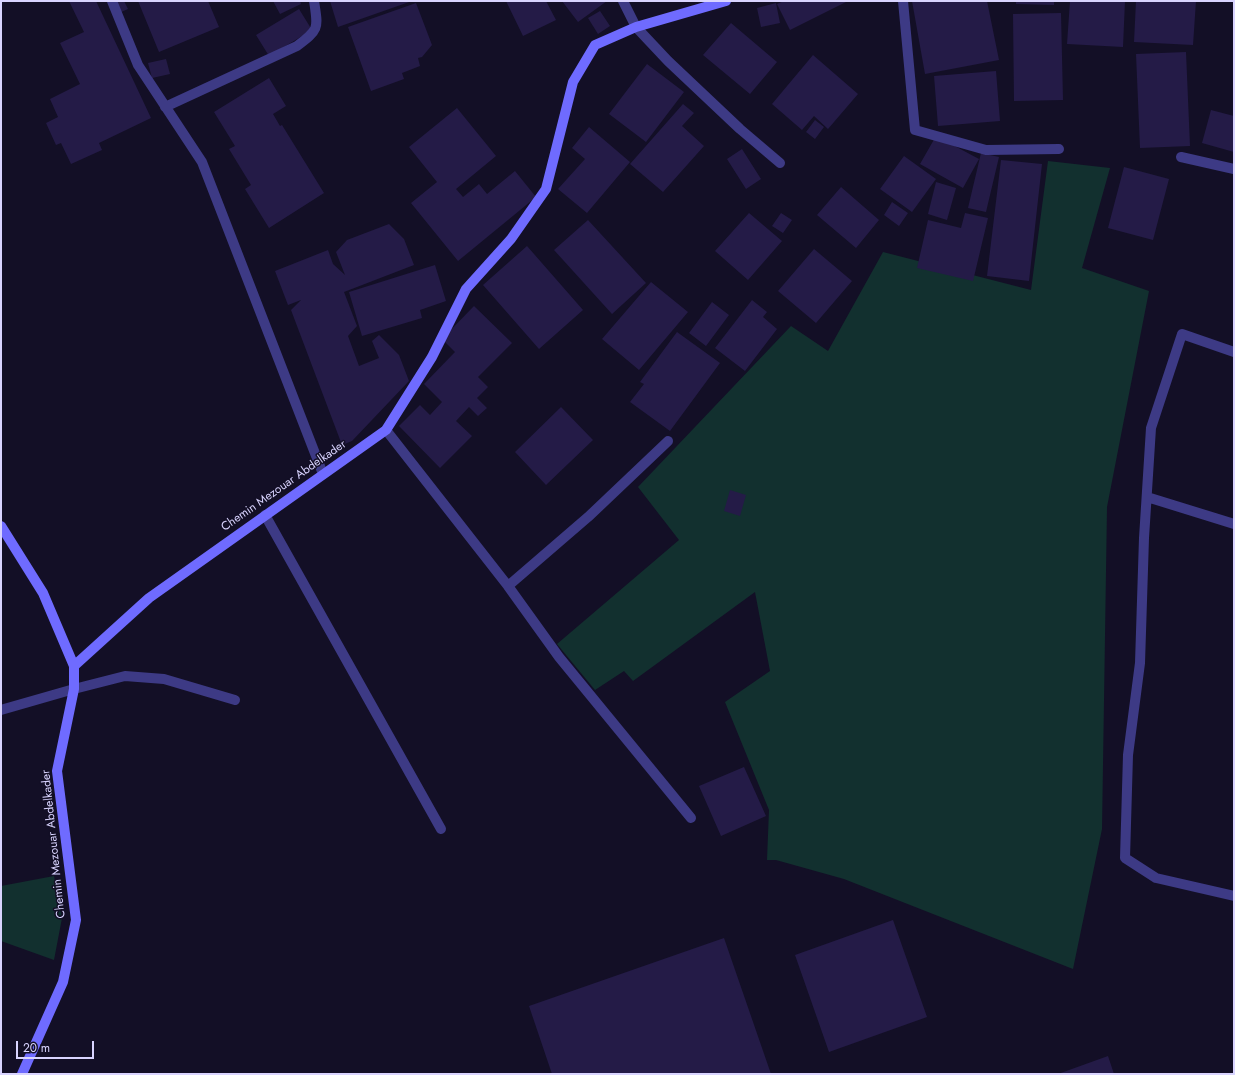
<!DOCTYPE html>
<style>
body{margin:0}
#map{position:relative;width:1235px;height:1075px;overflow:hidden;background:#130f26;font-family:Jost,sans-serif}
canvas{display:block}
.frame{position:absolute;inset:0;border:2px solid #d9d4ff;pointer-events:none}
.scale{position:absolute;left:16px;top:1041px;width:78px;height:18px;box-sizing:border-box;border:2px solid #d9d4ff;border-top:0;padding-left:5px;font-size:12px;line-height:14px;white-space:nowrap;color:#d9d4ff;-webkit-text-stroke:3px #130f26;paint-order:stroke}
</style>
<div id="map">
<canvas width="1235" height="1075"></canvas>
<div class="frame"></div>
<div class="scale">20 m</div>
</div>
<script>
const context = document.querySelector('canvas').getContext('2d');
context.lineJoin = 'round';
function fill(path, color) {
  context.fillStyle = color;
  context.fill(path, 'evenodd');
}
function strokePath(path, color, width, dash) {
  context.strokeStyle = color;
  context.lineWidth = width;
  context.lineCap = dash ? 'butt' : 'round';
  context.setLineDash(dash || []);
  context.stroke(path);
}
function drawText(font, color, halo, rows, align = 'center') {
  context.font = font + ' Jost,sans-serif';
  context.lineWidth = 3;
  context.setLineDash([]);
  context.textBaseline = 'middle';
  context.strokeStyle = halo;
  context.fillStyle = color;
  for (const [text, x, y, turn = 0] of rows) {
    context.save();
    context.translate(x, y);
    context.rotate((+turn || 0) * Math.PI / 180);
    context.textAlign = isNaN(turn) ? turn : align;
    if (halo) context.strokeText(text, 0, 0);
    context.fillText(text, 0, 0);
    context.restore();
  }
}
fill(new Path2D(`
 M1048,161L1110,168L1082,268L1149,291L1107,507L1102,829L1073,969L844,879L776,860H767L769,810L725,702L770,671L755,592L633,681L624,671L595,690L557,644L679,540L638,487L791,326L828,351L883,252L1031,290Z
 M54,876L62,918L54,960L1,941V886Z`), '#12302f');
fill(new Path2D(`
 M69,1H96L151,118L99,143L102,150L71,164L61,143L56,145L46,123L58,117L50,99L80,84L60,43L84,32Z
 M114,1H124L128,9L119,13Z
 M138,1H208L219,27L159,52Z
 M273,1H300L301,4L280,14Z
 M330,1H412L338,27Z
 M506,1H546L556,20L523,36Z
 M562,1H607L578,22Z
 M784,1H848L790,30L777,4Z
 M912,1H987L999,60L925,74Z
 M1016,1H1054V5L1016,4Z
 M1070,1H1125L1123,47L1067,44Z
 M1136,1H1196L1193,45L1134,42Z
 M416,3L432,45L422,57L418,58L420,66L402,73L404,79L371,91L348,27Z
 M776,3L780,23L761,27L757,8Z
 M299,9L312,30L269,56L256,35Z
 M600,11L610,26L598,34L588,18Z
 M1061,13L1063,100L1014,101L1013,14Z
 M731,23L777,62L750,94L703,55Z
 M1186,52L1190,146L1140,148L1136,54Z
 M813,55L858,94L828,129L814,116L802,130L772,104Z
 M166,59L170,74L152,78L148,63Z
 M647,64L684,92L646,142L609,114Z
 M996,71L1000,121L938,126L934,76Z
 M269,78L286,106L273,114L280,126L282,125L324,193L269,228L245,189L251,185L229,149L235,146L214,112Z
 M683,104L694,113L682,126L704,146L663,192L630,164Z
 M457,108L496,156L456,189L463,197L479,184L487,194L515,171L536,197L458,261L411,203L437,182L409,147Z
 M1211,110L1234,116V152L1202,143Z
 M815,120L824,127L815,139L806,132Z
 M589,127L630,162L587,213L558,189L585,159L572,148Z
 M936,136L979,159L963,188L920,164Z
 M742,149L761,179L746,189L727,159Z
 M981,153L999,157L986,212L968,208Z
 M904,156L936,179L912,212L880,189Z
 M1001,160L1042,164L1029,281L987,276Z
 M1124,167L1169,179L1153,240L1108,228Z
 M936,182L956,188L947,220L928,214Z
 M841,187L879,220L856,248L817,215Z
 M892,202L908,213L899,226L884,215Z
 M749,213L782,241L748,280L715,251Z
 M781,213L792,220L783,233L772,226Z
 M965,213L988,218L973,281L917,268L928,220L961,228Z
 M588,220L646,283L612,314L554,250Z
 M389,224L404,239L414,265L344,292L357,326L348,336L359,366L379,358L372,341L379,335L399,355L409,381L352,441L342,445L291,310L301,300L288,305L275,271L328,250L333,264L345,275L336,252L347,240Z
 M527,246L583,310L539,349L483,285Z
 M814,249L852,281L816,323L778,291Z
 M435,265L446,301L420,310L422,318L362,336L349,292Z
 M651,282L688,312L639,370L602,339Z
 M752,300L767,312L763,317L777,329L745,371L715,348Z
 M712,302L729,315L706,346L689,333Z
 M474,306L512,343L478,377L488,387L477,398L487,408L478,416L469,407L456,421L472,436L440,468L399,426L420,405L430,415L442,402L424,384L455,352L442,339Z
 M677,332L720,363L670,431L630,402L644,384L640,382Z
 M561,407L593,440L546,485L515,452Z
 M730,490L746,495L740,516L724,511Z
 M744,767L766,816L721,836L699,786Z
 M893,920L927,1017L829,1052L795,955Z
 M724,938L771,1074H552L529,1006Z
 M1108,1056L1114,1074H1058Z`), '#241b47');
strokePath(new Path2D(`
 M265,515L441,829
 M74,689L125,676L164,679L235,700`), '#3d3a85', 10);
strokePath(new Path2D(`
 M112,1L138,65L202,162L323,474
 M623,1L636,27L668,61L740,129L780,163
 M903,1L915,130L986,150L1059,149
 M165,107L297,46C320,29 318,28 314,1
 M1181,157L1234,169
 M1234,352L1182,334L1151,428L1144,538L1140,663L1128,755L1125,858L1156,878L1234,896
 M386,430L508,586L559,657L691,818
 M1147,497L1234,524
 M508,586L588,517L668,441
 M1,710L74,689`), '#3d3a85', 10);
strokePath(new Path2D(`
 M1,526L43,593L74,666
 M22,1074L63,982L76,920L57,771L74,689V666L149,598L386,430L432,357L466,289L511,239L546,189L573,82L595,45L636,27L726,1`), '#6f6bff', 10);
drawText('12px', '#d9d4ff', '#130f26', [
 ["Chemin Mezouar Abdelkader",284,486,-35],
 ["Chemin Mezouar Abdelkader",54,844,-96]
]);
</script>
